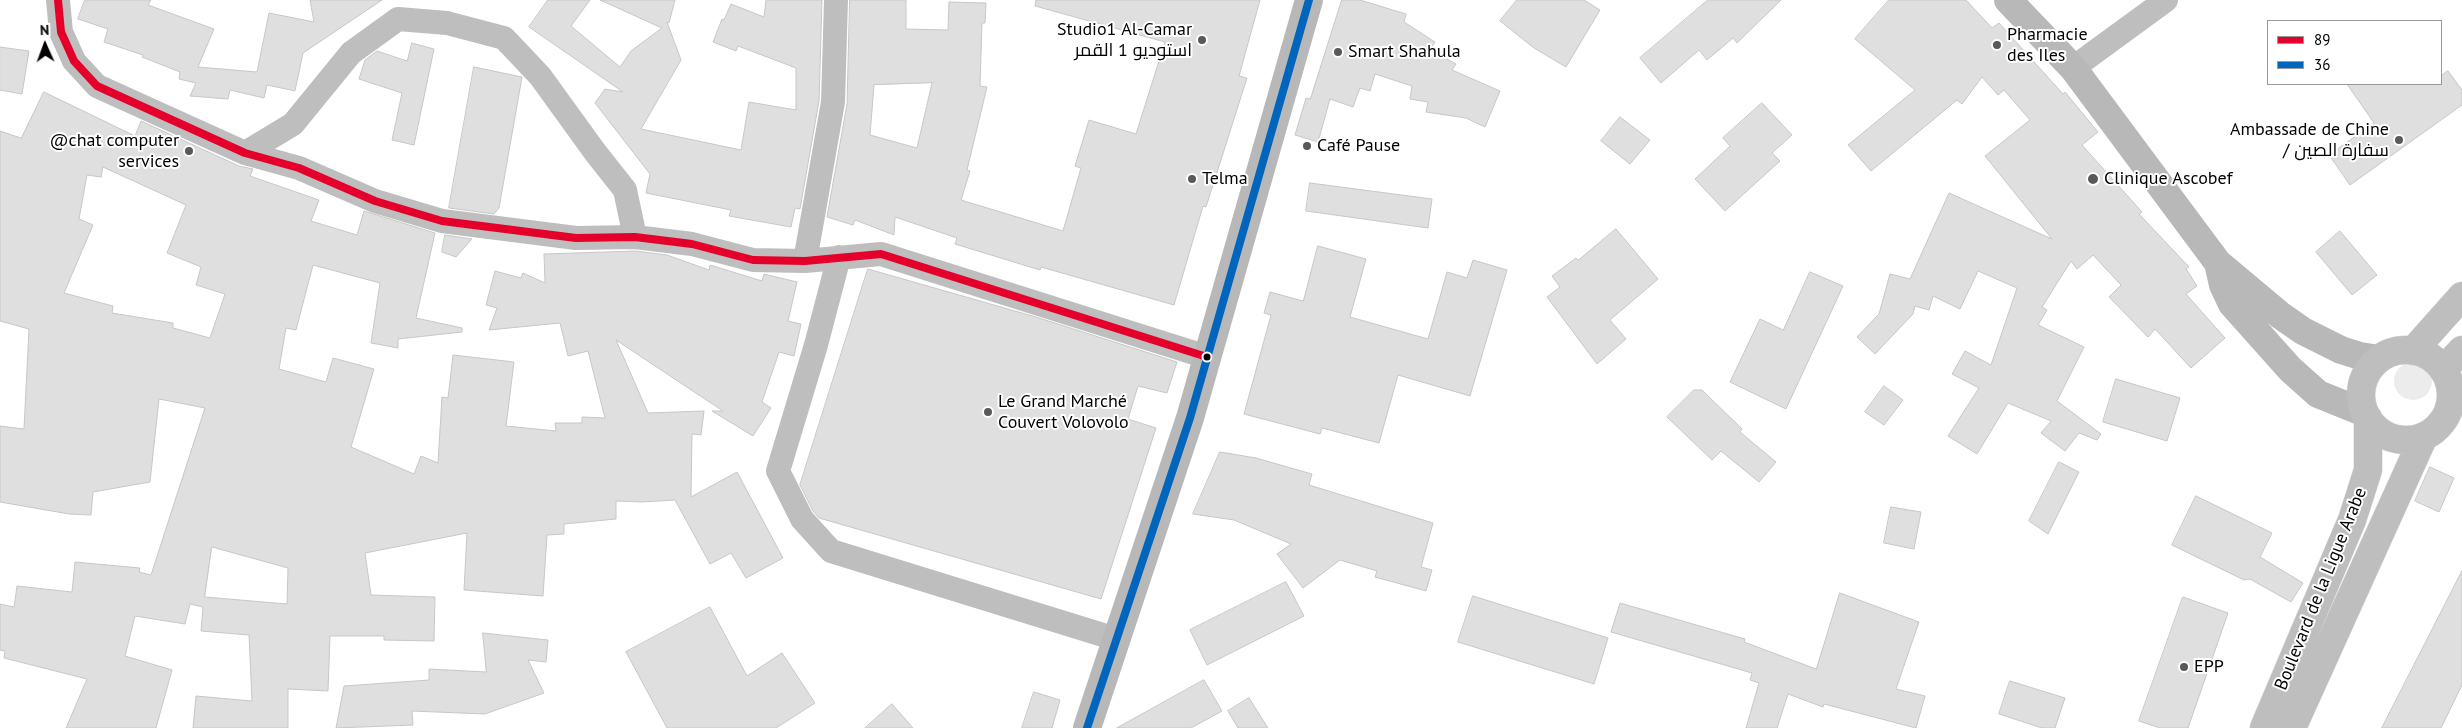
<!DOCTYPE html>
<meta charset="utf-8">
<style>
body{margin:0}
#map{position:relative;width:2462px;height:728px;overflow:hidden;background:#fff;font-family:"PT Sans",sans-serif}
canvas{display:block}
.legend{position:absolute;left:2267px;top:20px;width:175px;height:65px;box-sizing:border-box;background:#fff;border:1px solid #999;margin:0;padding:6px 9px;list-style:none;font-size:15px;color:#000}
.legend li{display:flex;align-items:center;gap:10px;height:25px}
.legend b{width:25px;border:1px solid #999}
.north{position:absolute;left:20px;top:20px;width:50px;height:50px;-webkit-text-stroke:4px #fff;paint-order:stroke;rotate:358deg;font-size:14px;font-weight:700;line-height:20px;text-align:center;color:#000}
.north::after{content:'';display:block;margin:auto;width:18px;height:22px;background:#000;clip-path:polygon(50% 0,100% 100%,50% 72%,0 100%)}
</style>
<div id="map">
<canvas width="2462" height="728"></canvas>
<ul class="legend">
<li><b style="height:6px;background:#e4002b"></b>89</li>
<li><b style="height:6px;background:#0065bd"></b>36</li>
</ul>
<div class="north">N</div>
</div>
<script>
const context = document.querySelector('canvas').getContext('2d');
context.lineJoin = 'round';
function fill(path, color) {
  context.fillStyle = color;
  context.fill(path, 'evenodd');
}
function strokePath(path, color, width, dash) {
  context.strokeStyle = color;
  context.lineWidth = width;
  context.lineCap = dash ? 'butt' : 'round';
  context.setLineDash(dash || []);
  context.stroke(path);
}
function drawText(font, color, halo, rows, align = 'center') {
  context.font = font + ' "PT Sans",Cairo,sans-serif';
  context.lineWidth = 4;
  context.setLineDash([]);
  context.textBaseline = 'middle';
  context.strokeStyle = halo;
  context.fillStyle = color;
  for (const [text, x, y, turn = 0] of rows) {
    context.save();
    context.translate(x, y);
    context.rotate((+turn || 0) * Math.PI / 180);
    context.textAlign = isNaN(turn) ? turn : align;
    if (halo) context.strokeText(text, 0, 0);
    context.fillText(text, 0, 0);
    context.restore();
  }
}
fill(new Path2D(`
 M2394 381a19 19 0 1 1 38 0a19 19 0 1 1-38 0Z`), '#ececec');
const building = new Path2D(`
 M85,0H151L148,5L214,29L198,67L257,72L269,13L314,22L310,0H382L303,53L295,91L267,85L264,98L230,90L228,99L190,96L196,83L179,79L180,72L142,57L143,55L104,42L108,29L78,19Z
 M548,0H590L571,26L620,67L631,51L662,28L600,0H675L669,23L667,22L681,60L641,129L741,150L749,102L796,110V68L738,46L736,51L713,42L722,19L724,20L731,4L764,17L766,0H822L819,101L800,209L795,208L791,227L729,216L731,210L646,193L650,174L595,103L605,89L623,92L529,27Z
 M850,0H906V29L948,30L949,2L986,3L985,23H982L980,86L987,87L967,170L970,171L961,200L1063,231L1081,168L1075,166L1089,120L1136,134L1165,42L1035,6L1036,0H1260L1239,76L1247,78L1206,207L1203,206L1174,305L1041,267L1040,270L955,244L957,238L895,217L894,235L855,220L853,225L827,217L847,104ZM932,83L917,148L870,135L874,85Z
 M1342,0H1360L1406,14L1404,22L1435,42L1430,50L1456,64L1452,70L1500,91L1485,127L1466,118L1426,112L1428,102L1410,99L1412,86L1375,74L1370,91L1360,88L1353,107L1330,99L1318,142L1295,135L1306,98L1310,99Z
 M1517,0H1584L1600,10L1566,67L1534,48L1500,21Z
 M1708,0H1781L1737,43L1733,38L1707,60L1699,50L1661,83L1640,58Z
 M1889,0H1966L1992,28L1999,23L2063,94L2065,92L2098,132L2082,145L2142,212L2139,214L2189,267L2186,269L2197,286L2186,294L2225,338L2191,368L2155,329L2148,337L2109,297L2121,285L2093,255L2077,269L2071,261L2042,307L2047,310L2038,325L2084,347L2057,401L2101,434L2097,440L2079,433L2065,451L2041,433L2051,421L2008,403L1977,454L1948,436L1979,388L1952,374L1965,351L1991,365L2017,288L1978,271L1960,309L1933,296L1929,310L1915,306L1913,314L1875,354L1857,337L1879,314L1890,274L1910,279L1949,193L2052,239L1985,156L2030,120L2004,90L1998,95L1982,77L1962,104L1957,100L1871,171L1848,145L1915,90L1855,39Z
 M412,43L434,49L414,145L392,140L402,93L359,79L365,60L377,51L407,61Z
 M0,47L29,51L22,94L0,90Z
 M474,67L522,77L499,208L494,214L449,208Z
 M2448,71L2462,90V105L2350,185L2329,155L2374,123L2347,84H2441V76Z
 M44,92L135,136L141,121L239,166L253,169L250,176L319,200L311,221L357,235L364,211L435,233L416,318L462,328V332L398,339V348L371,343L380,283L313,265L296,330L286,328L279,369L326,382L333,358L374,369L351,447L414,474L421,456L438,463L442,397L448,398L453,355L514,362L506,426L556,431L555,423H582V417L605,418L588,351L568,356L560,323L489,330L497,308L486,305L495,271L521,278L523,273L545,283L544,254L636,251L667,255L709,270L710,265L762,281L764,274L797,282L788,321L801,324L794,356L779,352L762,402L771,408L753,436L712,411H723L616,340L648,413L704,411L701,435L692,434L691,497L737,472L783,558L746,578L731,553L710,564L675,500L642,502L616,501V519L564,524V534L547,535L543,596L464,590L467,533L365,553L371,595L435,597L434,641L384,640V636H330L328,691L288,689V728H193L196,696L252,701L249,635L201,631L203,607L190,604L185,624L135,616L125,656L172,670L156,728H66L87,679L4,658L5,651L0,650V604L14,607L17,586L72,592L75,562L140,568L139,572L151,575L205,408L159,399L150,482L93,492L91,515L69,514L0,502V426L24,429L29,329L0,321V131L21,138ZM103,167L186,205L167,253L201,267L196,285L225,294L210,338L173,328V323L112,313L113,306L64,293L93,225L79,219L87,175L101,177ZM212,547L288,568L287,604L205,597Z
 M1762,103L1792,135L1772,153L1780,161L1725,211L1695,179L1730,146L1723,138Z
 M1620,117L1650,140L1630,164L1601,141Z
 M1310,183L1432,199L1428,228L1306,211Z
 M1616,229L1658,279L1610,320L1626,339L1597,364L1547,297L1560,287L1552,276L1576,258L1578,260Z
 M2340,231L2377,275L2352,295L2316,252Z
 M445,235L472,239L456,257L442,252Z
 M1318,246L1366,259L1350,317L1428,339L1447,272L1467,278L1473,260L1507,270L1470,396L1398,375L1379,443L1322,428L1320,434L1244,414L1271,315L1264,313L1270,292L1303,301Z
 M868,269L1036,317L1177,362L1167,393L1138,386L1128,419L1156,428L1101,599L819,518L813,511L800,485Z
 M1810,272L1843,286L1786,409L1730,382L1760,319L1783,330Z
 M2116,379L2180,398L2167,441L2103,422Z
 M1884,386L1903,400L1884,425L1865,412Z
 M1694,390H1702L1742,429L1740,432L1776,462L1759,482L1721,451L1712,460L1667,417Z
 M1220,452L1256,458L1312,474L1309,485L1433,523L1421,567L1432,570L1426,591L1375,577L1377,571L1340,560L1303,588L1277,554L1291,544L1234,520L1193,514Z
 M2059,462L2079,472L2048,534L2029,521Z
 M2430,467L2454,478L2439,512L2415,501Z
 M2196,496L2272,533L2260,557L2303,583L2291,602L2250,579L2244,580L2172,545Z
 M1891,507L1921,512L1914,549L1884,543Z
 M2462,571V685L2441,728H2382Z
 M1286,582L1304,616L1207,665L1190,630Z
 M1840,593L1919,622L1896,689L1925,696L1916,728L1824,704L1823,707L1788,694L1777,728H1746L1759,683L1750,680L1752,673L1611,632L1620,603L1745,639L1744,642L1816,669Z
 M1473,596L1608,638L1594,684L1458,642Z
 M2183,597L2228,613L2188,728H2160L2139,721Z
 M710,607L747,676L782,653L815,703L776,728H667L626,652Z
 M483,633L548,640L546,662L528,660L544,693L485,714L412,711L413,725L336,728L344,686L429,680V669L486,672Z
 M1204,680L1222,711L1191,728H1117Z
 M2010,681L2065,698L2055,728H2042L1999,714Z
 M1034,692L1060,700L1052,728H1022Z
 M1249,698L1268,728H1238L1228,711Z
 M892,704L913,728H865Z`);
fill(building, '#dfdfdf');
strokePath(building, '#c7c7c7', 1);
const primary = new Path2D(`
 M2361 395a45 45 0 1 1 90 0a45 45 0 1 1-90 0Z
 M2413,351L2462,296
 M2443,370L2462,350
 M2264,728L2352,520L2368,470V418
 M2292,728L2424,436`);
strokePath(primary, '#dbdbdb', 29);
strokePath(new Path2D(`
 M58,0L61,32L74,61L97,86L245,153L299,168L375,201L442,221L576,238L635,237L692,244L753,260L805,261L881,254L1207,357
 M2073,68L2166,0
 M245,153L293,124L351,53L398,19L447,23L504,38L540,76L595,152L625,190L635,237
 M839,257L816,345L778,471L802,519L831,551L1116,639
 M805,261L833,102L836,0`), '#bebebe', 24);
strokePath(new Path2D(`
 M2008,0L2073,68L2218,263L2280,315L2303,331L2341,350L2360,356L2379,359
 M2218,263L2223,285L2232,304L2290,369L2318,394L2365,413
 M2451,399L2462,397
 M1087,728L1190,418L1309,0`), '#b8b8b8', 28);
strokePath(primary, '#bebebe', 28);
strokePath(new Path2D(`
 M58,0L61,32L74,61L97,86L245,153L299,168L375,201L442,221L576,238L635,237L692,244L753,260L805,261L881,254L1207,357`), '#e4002b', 8);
strokePath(new Path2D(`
 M1087,728L1190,418L1309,0`), '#0065bd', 8);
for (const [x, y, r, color] of [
 [1202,40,5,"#595959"],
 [1997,45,5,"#595959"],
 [1338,52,5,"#595959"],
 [2399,140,5,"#595959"],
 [1307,146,5,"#595959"],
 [189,151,5,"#595959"],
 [1192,179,5,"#595959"],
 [2093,179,6,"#595959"],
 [1207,357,4.5,"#000"],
 [988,412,5,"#595959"],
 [2184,667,5,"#595959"]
]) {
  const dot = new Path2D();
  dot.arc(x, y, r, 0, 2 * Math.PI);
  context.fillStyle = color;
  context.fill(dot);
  strokePath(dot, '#fff', 2);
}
drawText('18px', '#000', '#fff', [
 ["Studio1 Al-Camar",1192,30,"right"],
 ["استوديو 1 القمر",1192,51,"right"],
 ["Pharmacie",2007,35],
 ["des Iles",2007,56],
 ["Smart Shahula",1348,52],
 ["Ambassade de Chine",2389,130,"right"],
 ["/ سفارة الصين",2389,151,"right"],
 ["@chat computer",179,141,"right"],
 ["services",179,162,"right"],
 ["Café Pause",1317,146],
 ["Telma",1202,179],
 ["Clinique Ascobef",2104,179],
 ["Le Grand Marché",998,402],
 ["Couvert Volovolo",998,423],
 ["EPP",2194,667]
], 'left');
drawText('18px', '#000', '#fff', [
 ["Boulevard de la Ligue Arabe",2321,589,-68]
]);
</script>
